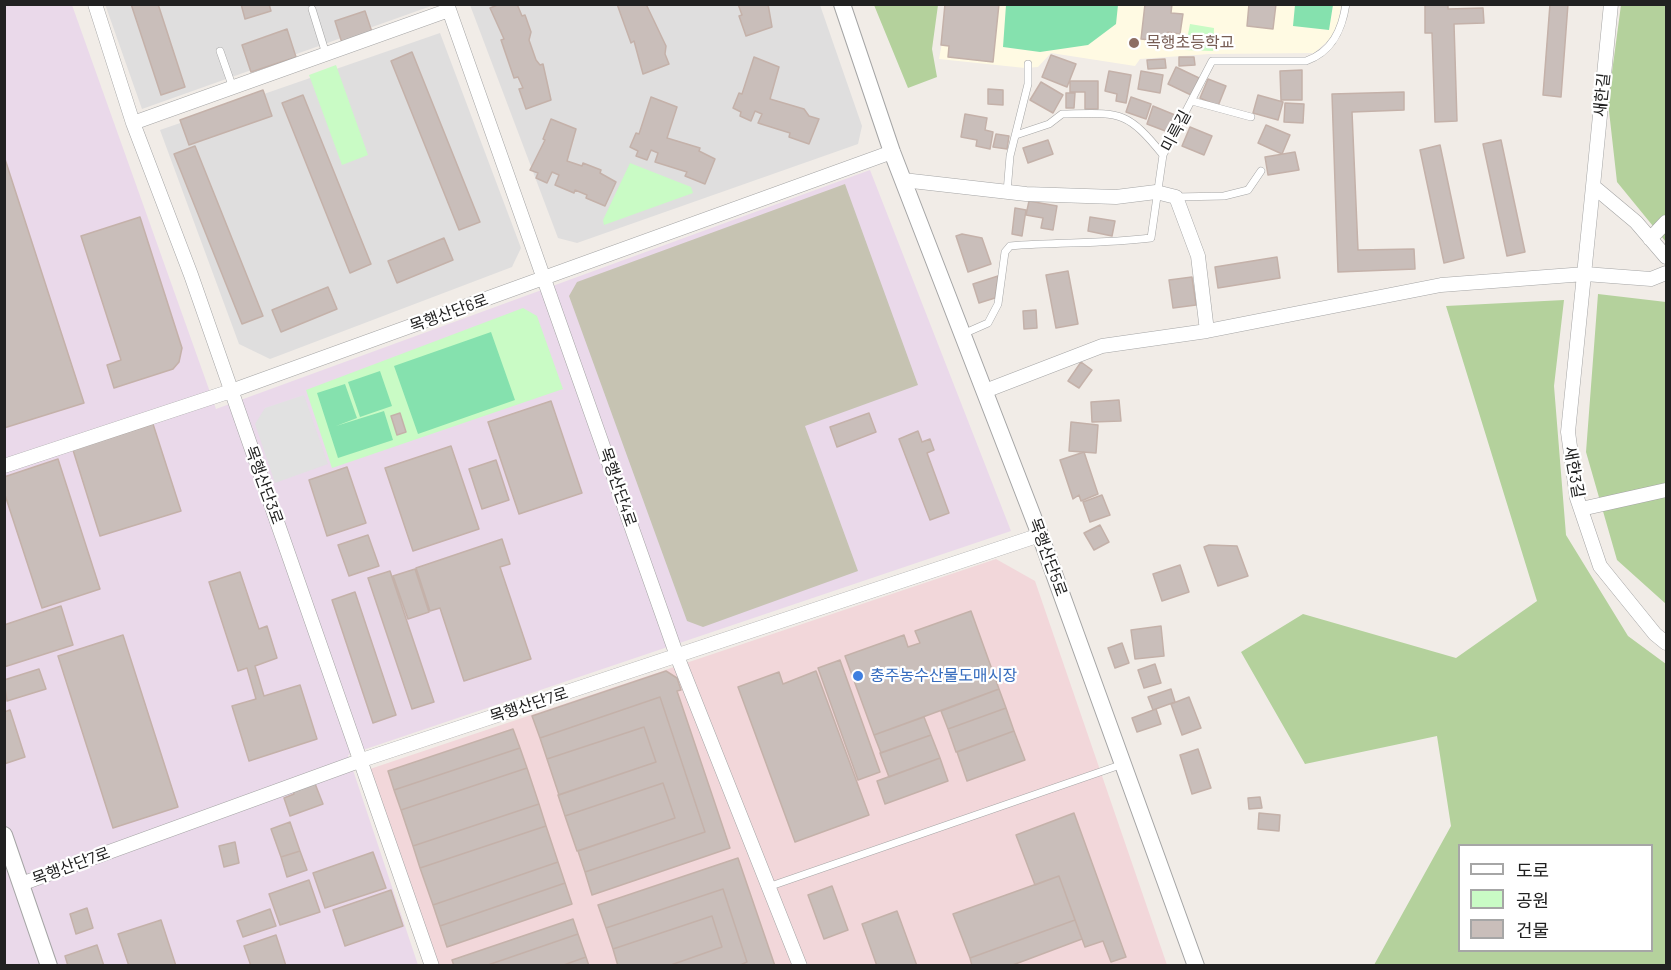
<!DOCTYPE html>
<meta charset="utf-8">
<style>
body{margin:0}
#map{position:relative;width:1671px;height:970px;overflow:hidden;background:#f1ece7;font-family:Barlow,"Noto Sans KR",sans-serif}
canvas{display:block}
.frame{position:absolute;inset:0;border:6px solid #212121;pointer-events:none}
.legend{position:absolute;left:1458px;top:844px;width:195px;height:108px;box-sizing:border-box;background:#fff;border:2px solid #a6a6a6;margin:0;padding:8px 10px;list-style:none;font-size:18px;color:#212121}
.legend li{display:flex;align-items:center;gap:12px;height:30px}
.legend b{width:30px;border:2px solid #a6a6a6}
</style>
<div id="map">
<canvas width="1671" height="970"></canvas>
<div class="frame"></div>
<ul class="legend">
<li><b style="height:8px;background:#fff"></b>도로</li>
<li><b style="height:16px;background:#c9fbc5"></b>공원</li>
<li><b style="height:16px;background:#c9beba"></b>건물</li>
</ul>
</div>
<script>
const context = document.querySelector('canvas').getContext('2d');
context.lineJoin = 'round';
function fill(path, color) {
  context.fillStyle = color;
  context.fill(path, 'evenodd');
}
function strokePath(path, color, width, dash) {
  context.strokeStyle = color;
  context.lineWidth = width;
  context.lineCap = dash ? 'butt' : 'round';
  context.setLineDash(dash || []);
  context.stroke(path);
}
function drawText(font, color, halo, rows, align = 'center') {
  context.font = font + ' Barlow,"Noto Sans KR",sans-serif';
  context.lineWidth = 4.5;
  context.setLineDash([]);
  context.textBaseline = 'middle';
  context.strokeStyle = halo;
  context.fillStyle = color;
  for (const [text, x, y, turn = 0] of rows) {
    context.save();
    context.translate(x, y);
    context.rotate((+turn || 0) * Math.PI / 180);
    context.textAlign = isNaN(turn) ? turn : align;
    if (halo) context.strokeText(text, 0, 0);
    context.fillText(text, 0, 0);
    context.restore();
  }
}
fill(new Path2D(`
 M105,4L434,5L142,109Z
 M470,5H820L862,126L858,144L577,243L558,238Z
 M440,33L521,248L512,267L270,359L239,344L160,130Z`), '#dfdede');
fill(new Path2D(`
 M996,559L1035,581L1167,965H439L367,770Z`), '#f2d7da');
fill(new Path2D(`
 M5,5H72L216,409L870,170L1011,531L348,755L418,965L5,966Z`), '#ead9ea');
fill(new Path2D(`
 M949,5H1341L1337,33L1314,53L1209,54L1140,59L1135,66L1051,53L1038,67L1025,68L939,59Z`), '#fffae3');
fill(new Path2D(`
 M845,184L918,385L805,426L858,571L703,627L687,621L569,296L577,282Z`), '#c6c3b2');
fill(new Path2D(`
 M874,5H938L932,49L937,77L908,88Z
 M1621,5H1666V242L1617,182L1608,102Z
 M1598,294L1666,302V604L1617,560L1586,452Z
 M1564,300L1554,386L1566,535L1628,636L1666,664V965H1374L1451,826L1437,736L1305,764L1241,652L1303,614L1456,658L1537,601L1446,306ZM1460,846H1652V950H1460Z`), '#b4d19c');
fill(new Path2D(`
 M1190,24L1214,28L1213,51L1185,50Z
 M336,65L368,155L342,165L309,75Z
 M630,163L691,187L693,193L604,225L603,220Z
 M523,308L537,316L563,389L332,468L306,390Z`), '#c9fbc5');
fill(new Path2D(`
 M1006,5V4L1118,5L1116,24L1088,45L1040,52L1003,47Z
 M1295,5H1333L1329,30L1293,26Z
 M491,332L515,400L418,434L394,366Z
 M380,371L392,406L360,417L348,382Z
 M345,384L357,418L336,426L384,411L393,440L338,458L317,393Z`), '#85e1ae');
fill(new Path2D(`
 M304,395L328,464L275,483L255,424L265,408Z`), '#e1e1e1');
const building = new Path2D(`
 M131,4H158L185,87L161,95Z
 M241,4H269L271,11L245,19Z
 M500,4H517L522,16L525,15L531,32L529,40L536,60L540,65L543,64L551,100L526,109L519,89L523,88L518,77L514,78L501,40L504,39L490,8Z
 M617,4H646L666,46L665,54L669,64L643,74L634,41L631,43Z
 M738,4H768L772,27L746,36L739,16L742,15Z
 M945,4H999L993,62L948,57L949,46L941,45Z
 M1145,4H1172L1171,13L1183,14L1180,34L1168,32L1167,42L1141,39Z
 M1249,4H1276L1273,29L1247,26Z
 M1425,4H1448V9L1483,8L1484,23L1454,24L1457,121L1435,122L1432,33H1425Z
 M1550,4H1568L1561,97L1543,95Z
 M365,11L372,32L342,43L335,21Z
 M287,29L296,57L251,72L242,45Z
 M412,52L480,222L459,230L391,61Z
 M1051,55L1076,64L1067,87L1042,77Z
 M754,57L779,67L770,99L804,109L809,116L819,119L809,144L789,137L790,133L758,123L762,114L755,111L751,121L740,116L741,112L733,108L739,93L742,94Z
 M1179,57H1194L1195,65L1179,66Z
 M1165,59L1166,68L1148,69L1147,60Z
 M1176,67L1199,78L1191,95L1168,84Z
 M1302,70V100H1281L1280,71Z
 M1109,71L1131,75L1126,103L1116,101L1117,94L1105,91Z
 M1141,71L1163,75L1160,93L1138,89Z
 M1208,79L1226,86L1218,106L1200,98Z
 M1070,81H1098V109H1085V92H1070Z
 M1041,82L1063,95L1053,113L1030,100Z
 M988,89L1003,90V105L988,104Z
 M263,90L272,116L189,145L180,120Z
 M1404,92V110L1352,112L1358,250L1414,249L1415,269L1338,272L1332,94Z
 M1066,93H1075L1074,108H1066Z
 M303,95L371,264L350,273L282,103Z
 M1258,95L1283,102L1278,120L1253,113Z
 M651,97L677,107L667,138L700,148L699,151L715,159L705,184L685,176L687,172L655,162L658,153L651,150L647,160L636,156L638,151L630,147L636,133L639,134Z
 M1131,97L1151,104L1146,119L1126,112Z
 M1285,103L1304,104L1303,123L1284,122Z
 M1153,106L1175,115L1168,132L1147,124Z
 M965,114L987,118L985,130L993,132L990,149L976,146L977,140L961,137Z
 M551,119L576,129L567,161L582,166L583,163L601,170L600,173L616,182L605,206L586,198L587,195L575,190L574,193L555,185L559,175L552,172L547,183L536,178L538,173L530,170L545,140L543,139Z
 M1266,125L1290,135L1282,154L1258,143Z
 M1190,127L1212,136L1204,155L1182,146Z
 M996,134L1009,136L1007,149L993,147Z
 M1048,140L1053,154L1028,163L1023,148Z
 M1501,140L1525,252L1507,256L1483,144Z
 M1440,145L1464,258L1444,263L1420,150Z
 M195,146L263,316L242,324L174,154Z
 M1295,152L1299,170L1268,175L1265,157Z
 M4,156L84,403L4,428Z
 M1029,201L1057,206L1053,230L1041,228L1043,218L1026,215Z
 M1015,208L1026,210L1022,236L1012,234Z
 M140,217L182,348L179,362L173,369L114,388L107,365L121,360L81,236Z
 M1090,217L1115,221L1112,236L1088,231Z
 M962,234L982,238L991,264L968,272L956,236Z
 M444,238L453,260L397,283L388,261Z
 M1277,257L1280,278L1218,288L1215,267Z
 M1068,271L1078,324L1056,328L1046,275Z
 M998,276L995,298L979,303L973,284Z
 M1192,277L1196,305L1173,308L1169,280Z
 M328,287L337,309L281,332L272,310Z
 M1036,310L1037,328L1024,329L1023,311Z
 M1081,362L1092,370L1079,388L1068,381Z
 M1119,400L1121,421L1092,422L1091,402Z
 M551,401L582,493L519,514L488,422Z
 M400,413L406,432L397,435L391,416Z
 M869,413L876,432L837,447L830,427Z
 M1071,422L1098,425L1096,453L1069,451Z
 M153,424L181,511L100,536L73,450Z
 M918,431L922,442L930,439L934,450L927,453L949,513L930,520L899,439Z
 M451,446L479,529L413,551L385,468Z
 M1084,452L1098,494L1081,501L1079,495L1073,499L1060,460Z
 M58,459L100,589L42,608L4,492V477Z
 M496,460L509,500L482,509L469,469Z
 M347,467L366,523L327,536L309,480Z
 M1102,495L1110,515L1090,522L1083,502Z
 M1100,525L1109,542L1094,550L1084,533Z
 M368,535L379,566L349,576L338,545Z
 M502,539L510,564L500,567L531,659L464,681L440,608L430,611L416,568Z
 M1209,545L1237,546L1248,576L1218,586L1204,547Z
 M1180,565L1189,592L1162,601L1153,574Z
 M415,569L429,612L408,619L393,576Z
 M390,571L434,702L412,709L368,578Z
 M240,572L259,629L267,626L277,658L255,666L264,696L300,685L317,739L249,761L232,706L256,699L247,668L238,671L209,582Z
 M355,592L396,715L373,723L332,600Z
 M61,606L73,645L4,667V625Z
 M971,611L999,689L874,735L845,656L904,635L908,647L920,643L915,631Z
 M1161,626L1164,656L1135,659L1131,630Z
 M123,635L178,807L113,828L58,656Z
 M1122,643L1129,663L1115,668L1108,648Z
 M840,660L880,772L858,780L818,668Z
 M1155,664L1161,683L1144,688L1138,670Z
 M39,669L46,689L7,701L4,680Z
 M666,671L677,678L681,690L677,691L730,848L592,895L585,872L705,832L660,697L540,738L532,716Z
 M816,671L869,815L795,842L738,687L779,672L783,684Z
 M999,689L1006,708L948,729L941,711Z
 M1171,689L1175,702L1153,710L1148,697Z
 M660,697L705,832L585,872L578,851L675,818L663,783L565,816L558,795L656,762L644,727L547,759L540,738Z
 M1189,697L1201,728L1182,735L1171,704Z
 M1006,708L1014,731L956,752L948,729Z
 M1156,709L1161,724L1137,732L1132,718Z
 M10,710L25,757L4,764V712Z
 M924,717L931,735L881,753L874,735Z
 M644,727L656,762L559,795L547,759Z
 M513,729L520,748L394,790L388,771Z
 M1014,731L1025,760L967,781L957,752Z
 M931,735L940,758L889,777L880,753Z
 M520,748L527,768L401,810L394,790Z
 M1198,749L1211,788L1192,794L1180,755Z
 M940,758L948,781L885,804L877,781Z
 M527,768L539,804L413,846L401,810Z
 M314,781L323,804L290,816L284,798L294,794L292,788Z
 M663,783L675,818L577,851L565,816Z
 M1260,797L1262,808L1249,809L1248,798Z
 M539,804L546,826L420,868L413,846Z
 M1074,813L1126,957L1111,962L1103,941L1085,947L1059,876L1035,885L1016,835Z
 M1259,813L1280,815L1279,831L1258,829Z
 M290,822L300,851L281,857L271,829Z
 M546,826L558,862L433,905L420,868Z
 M235,842L239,863L224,867L219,846Z
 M300,851L307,870L287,877L281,857Z
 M373,852L386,888L325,908L313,873Z
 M738,858L775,966H738L747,962L723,889L606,928L598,905Z
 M558,862L565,883L440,926L433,905Z
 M1059,876L1075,920L970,958L953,914Z
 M309,880L320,912L280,925L269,894Z
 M565,883L572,904L447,947L440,926Z
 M832,886L848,930L824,939L808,895Z
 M723,889L747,962L738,966H668L722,947L712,916L613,949L606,928Z
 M391,890L403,926L345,946L333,910Z
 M87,908L93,928L76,934L70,914Z
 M270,909L276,926L243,937L237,921Z
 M897,911L917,966H877L862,924Z
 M712,916L722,947L668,966H618L613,949Z
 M573,919L578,934L485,966H454L452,960Z
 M161,920L176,966H129L118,934Z
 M1075,920L1082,939L1010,966H972L970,958Z
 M578,934L586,957L561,966H485Z
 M276,935L286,966H251L244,946Z
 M97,945L104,966H68L65,956Z
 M586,957L589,966H561Z`);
fill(building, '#c9beba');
strokePath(building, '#c4b1a9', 1.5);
const service = new Path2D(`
 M312,9L326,54
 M220,51L233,88
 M1192,101L1251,117
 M1016,135L1049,124L1062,114C1119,113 1126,109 1163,155
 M1007,192L1010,156L1028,84V64
 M1176,197L1224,196L1248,190L1261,171
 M963,334L988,323L998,304L1005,252L1010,246C1058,242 1104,244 1151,238L1163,155L1212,61H1306C1332,52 1342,30 1346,4
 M768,887L1123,764`);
const minor = new Path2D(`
 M95,4L133,123L191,275L432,966
 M447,4L677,656L800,966
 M1611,4L1593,186L1636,222L1666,257
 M133,123L449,10
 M903,180L1026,194L1116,197L1156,192L1176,197L1198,256L1207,331
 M1593,186L1568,432L1577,498L1600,566L1655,634L1666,643
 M1650,239L1666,222
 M985,391L1102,346L1207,331L1441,285L1585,274L1651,279L1666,273
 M4,466L231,391L892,152
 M1581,509L1666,490
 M21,884L362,760L1040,535`);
const tertiary = new Path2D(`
 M842,4L892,152L1040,535L1196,966
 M4,835L49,966`);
strokePath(service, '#a5a5a5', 8);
strokePath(minor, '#a5a5a5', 15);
strokePath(tertiary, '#a5a5a5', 18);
strokePath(service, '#fff', 7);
strokePath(minor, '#fff', 14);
strokePath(tertiary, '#fff', 16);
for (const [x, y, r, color] of [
 [1134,43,6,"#8d6e63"],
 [858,676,6,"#3f7fe0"]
]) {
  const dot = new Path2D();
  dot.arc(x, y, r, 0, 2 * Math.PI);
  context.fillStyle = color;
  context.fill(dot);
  strokePath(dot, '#fff', 2);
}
drawText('16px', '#785e54', '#fff', [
 ["목행초등학교",1146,43]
], 'left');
drawText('16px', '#212121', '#fff', [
 ["새한길",1602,95,-84],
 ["미륵길",1176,131,-62],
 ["목행산단6로",449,313,-20],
 ["새한3길",1574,472,80],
 ["목행산단3로",264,485,70],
 ["목행산단4로",618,487,71],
 ["목행산단5로",1048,557,70],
 ["목행산단7로",529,705,-18],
 ["목행산단7로",71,866,-20]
]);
drawText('16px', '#366cbe', '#fff', [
 ["충주농수산물도매시장",870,676]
], 'left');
</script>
